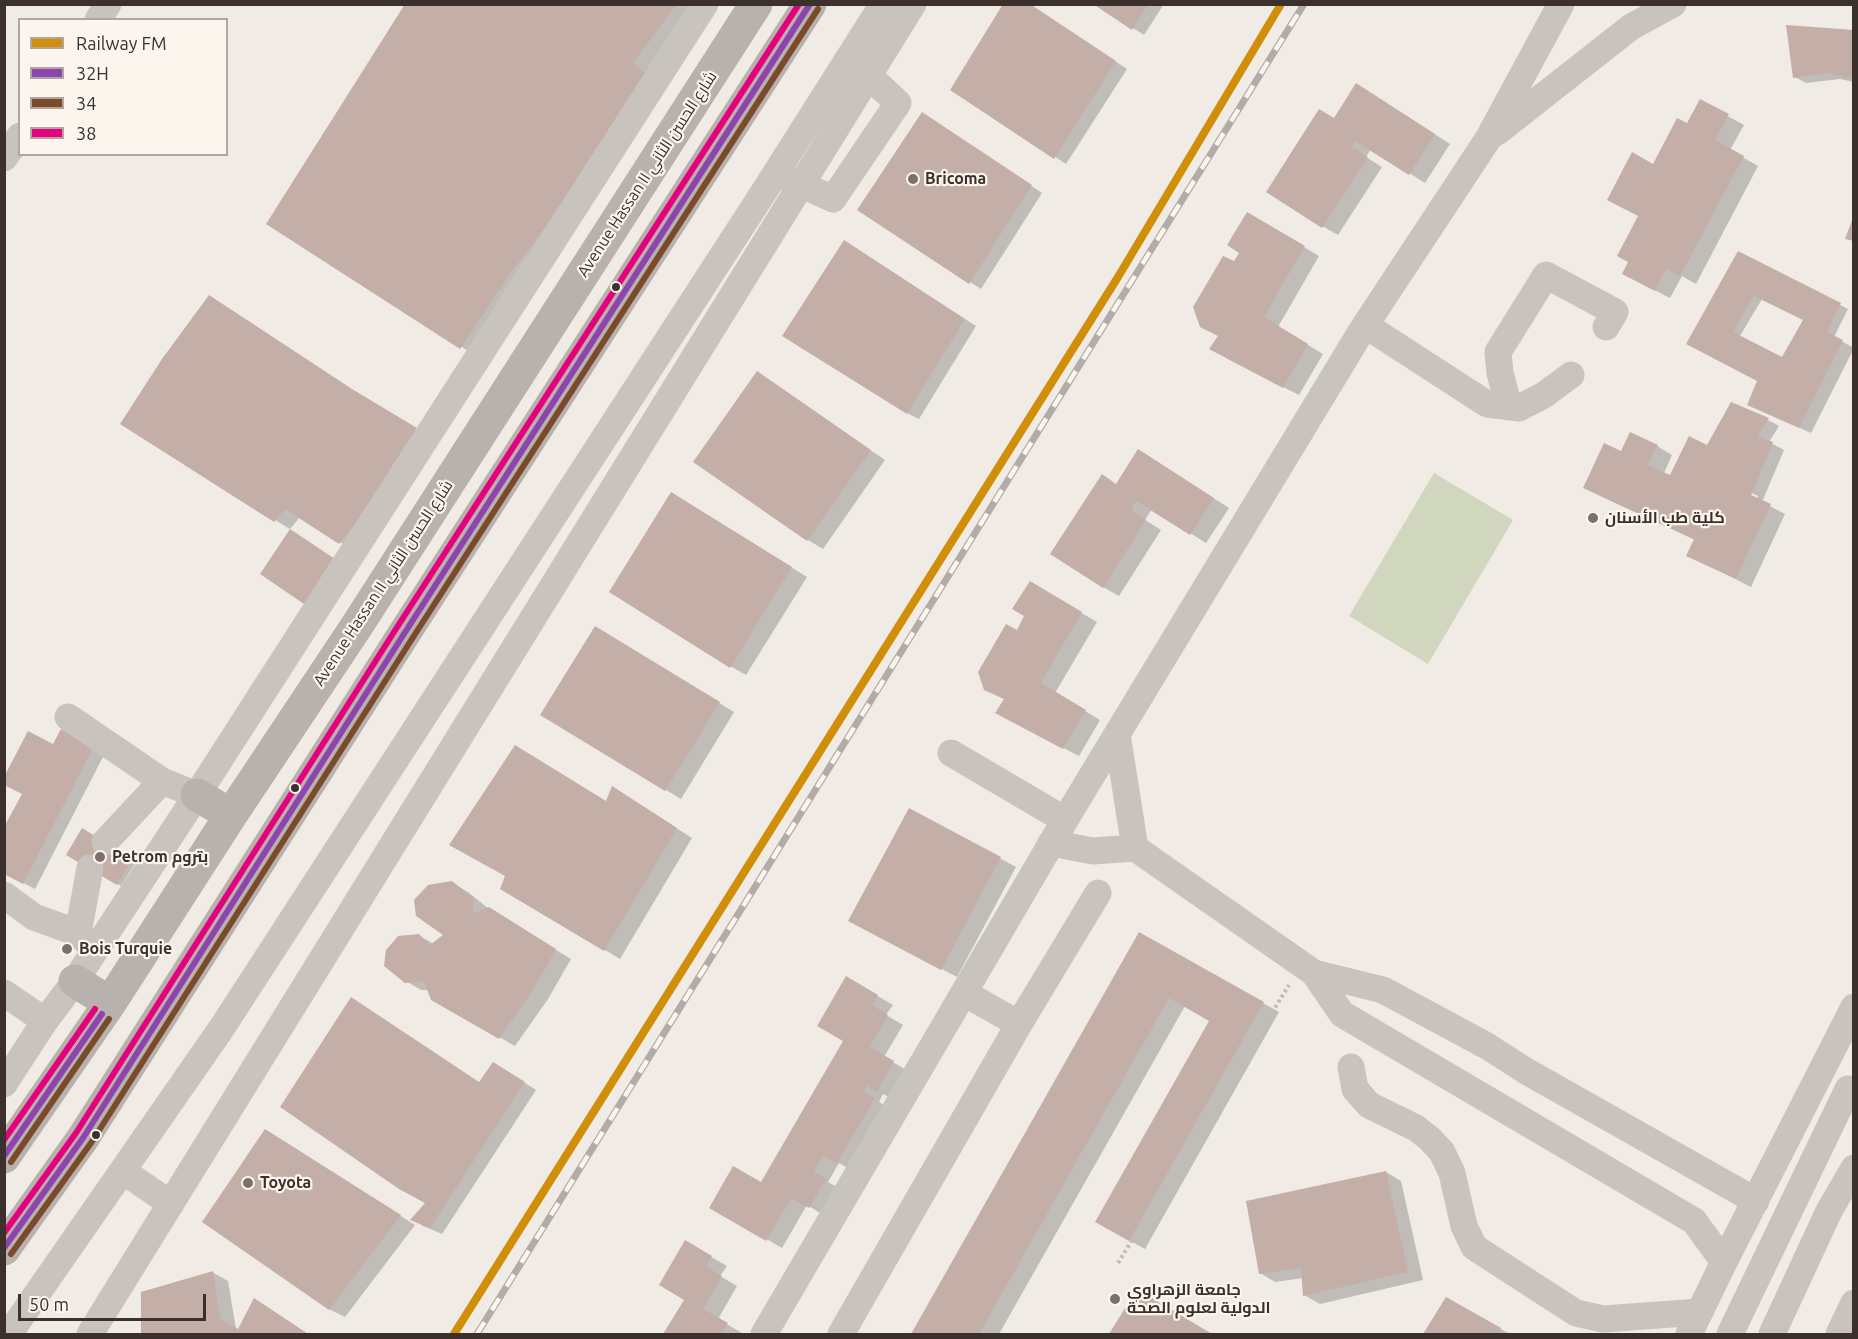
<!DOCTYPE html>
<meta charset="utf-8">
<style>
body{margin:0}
#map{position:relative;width:1858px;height:1339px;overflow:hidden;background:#f0ebe5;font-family:Ubuntu,sans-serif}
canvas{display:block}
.frame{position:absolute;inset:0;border:6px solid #3b302b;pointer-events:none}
.legend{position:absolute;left:18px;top:18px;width:210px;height:138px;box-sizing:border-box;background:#fbf5ee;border:2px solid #aea6a0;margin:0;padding:8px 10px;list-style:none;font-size:18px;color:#3b302b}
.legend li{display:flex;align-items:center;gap:12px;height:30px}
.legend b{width:30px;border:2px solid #aea6a0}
.scale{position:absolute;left:18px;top:1294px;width:188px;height:27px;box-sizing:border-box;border:3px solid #3b302b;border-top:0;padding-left:8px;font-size:18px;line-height:21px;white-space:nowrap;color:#3b302b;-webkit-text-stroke:4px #fbf5ee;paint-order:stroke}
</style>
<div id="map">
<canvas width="1858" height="1339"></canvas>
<div class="frame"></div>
<ul class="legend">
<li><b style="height:8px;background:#d18e09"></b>Railway FM</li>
<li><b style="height:8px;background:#8e44ad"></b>32H</li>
<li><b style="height:8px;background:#7a4b2a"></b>34</li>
<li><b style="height:8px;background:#e5007d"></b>38</li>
</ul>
<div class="scale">50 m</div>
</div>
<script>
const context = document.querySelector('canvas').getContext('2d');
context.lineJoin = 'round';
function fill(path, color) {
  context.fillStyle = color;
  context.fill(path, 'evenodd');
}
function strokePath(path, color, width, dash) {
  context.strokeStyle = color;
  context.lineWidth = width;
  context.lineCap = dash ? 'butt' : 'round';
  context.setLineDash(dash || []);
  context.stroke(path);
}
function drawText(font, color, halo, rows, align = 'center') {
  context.font = font + ' Ubuntu,Cairo,sans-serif';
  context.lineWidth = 4.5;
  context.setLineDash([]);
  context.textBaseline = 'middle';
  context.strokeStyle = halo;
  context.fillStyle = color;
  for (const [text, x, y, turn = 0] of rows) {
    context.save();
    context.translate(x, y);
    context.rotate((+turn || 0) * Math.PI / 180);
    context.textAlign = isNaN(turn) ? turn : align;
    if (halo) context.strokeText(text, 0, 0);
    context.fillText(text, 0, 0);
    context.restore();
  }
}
fill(new Path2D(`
 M1434,473L1513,520L1428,664L1349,616Z`), '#d1d6bf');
fill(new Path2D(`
 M407,4H699L476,356L268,224Z
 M1029,4L1127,69L1066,164L952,90Z
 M1095,4H1164L1144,35Z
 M1854,32V82L1840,79L1806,83L1795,77Z
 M1372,94L1450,144L1425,183L1371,149L1366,157L1382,167L1338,235L1322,226L1335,119Z
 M1700,101L1744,125L1730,150L1758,166L1696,284L1682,276L1670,298L1639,282L1630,262L1639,216L1654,166L1687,125Z
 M933,121L1042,193L981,289L859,210Z
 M1248,214L1319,256L1278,327L1323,354L1299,395L1226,358L1219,336L1241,252Z
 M855,249L976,326L919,419L907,413Z
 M1738,253L1848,309L1834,337L1854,348L1811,433L1748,404L1758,381L1699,350ZM1762,299L1805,320L1783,359L1740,336Z
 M757,373L885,460L823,549L808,540Z
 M366,400L428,436L351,549L300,517L290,529L275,520Z
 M1768,420L1779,426L1769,442L1784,450L1762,502L1785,514L1751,587L1688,555L1695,540L1600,496L1621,453L1657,446L1672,455L1664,473L1671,477L1708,447ZM1730,483L1758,496L1757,499Z
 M1154,460L1229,508L1206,543L1152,509L1145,520L1161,530L1119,596L1103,587L1117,485Z
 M687,503L807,577L746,675L730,666Z
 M1030,583L1097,622L1055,693L1100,720L1079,756L1012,721L1005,700L986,689L1026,616Z
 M610,636L734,712L681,799L666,790Z
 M61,731L105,753L35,889L4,873Z
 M628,797L692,838L620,959L502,888L507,876L607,803Z
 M910,810L1016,867L957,977L866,929Z
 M82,830L136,862L121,886L68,854Z
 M452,883L468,892L489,909L571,959L548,999L515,1046L432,999L429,990H421L406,981L418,935L434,944L446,935Z
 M1140,934L1279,1012L1145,1249L1097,1222L1211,1020L1185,1006L999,1334H913Z
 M847,978L893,1005L886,1015L903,1025L884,1057L908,1071L893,1099L883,1094L879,1102L889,1108L853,1171L839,1163L828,1182L840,1189L825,1216L807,1205L782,1248L711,1207L761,1184L845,1040Z
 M505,1070L536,1090L442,1234L423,1226L412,1219L427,1203L479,1083Z
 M280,1140L415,1225L345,1317L329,1309Z
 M1386,1172L1401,1181L1423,1280L1320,1304L1304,1295L1303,1278L1275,1282L1260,1273Z
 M685,1242L727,1266L720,1276L737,1286L718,1319L742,1333L741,1334H665L686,1299Z
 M212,1272L228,1281L236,1329L239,1331L270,1309L308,1334H146L143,1332Z
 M1137,1291L1153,1300L1210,1334H1111Z
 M1447,1299L1510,1334H1425Z`), '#0003');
fill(new Path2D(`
 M405,4H677L633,63L646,74L563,205L512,271L460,349L266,224Z
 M1003,4H1030L1116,61L1054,159L950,90Z
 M1093,4H1148L1132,30Z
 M1786,25L1854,30V80L1828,73L1793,78Z
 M1356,83L1435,134L1409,175L1355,141L1352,147L1368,157L1322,228L1266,192L1319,109L1334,118Z
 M1700,99L1729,114L1715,140L1744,156L1680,276L1666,269L1655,291L1622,274L1628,262L1617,256L1638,216L1607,200L1632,152L1653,164L1677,118L1687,123Z
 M922,112L1032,185L969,284L857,210Z
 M1247,212L1305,246L1264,317L1308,344L1283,388L1209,349L1218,336L1200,327L1193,307L1223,256L1234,261L1239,253L1227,245Z
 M1853,218H1854V241L1845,239Z
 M844,240L965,319L907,414L782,336Z
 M1738,251L1841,303L1827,332L1843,340L1799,428L1747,405L1757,381L1686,344ZM1754,296L1803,320L1782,357L1733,332Z
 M209,295L352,389L417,428L376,497L339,544L285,509L274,522L120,424L162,359Z
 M757,371L871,450L807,541L693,462Z
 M1731,402L1769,418L1758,436L1773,442L1751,495L1771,504L1736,579L1686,556L1694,539L1583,488L1604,443L1621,451L1630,432L1658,445L1648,465L1670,475L1689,436L1707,445Z
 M1138,449L1214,498L1190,535L1136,501L1131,510L1146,520L1103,588L1050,554L1102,474L1116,484Z
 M671,492L792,567L730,668L609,592Z
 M290,529L338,561L307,606L260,574Z
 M1030,581L1082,612L1041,683L1086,710L1063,749L995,713L1004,699L984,690L978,672L1006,624L1017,630L1024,616L1012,609Z
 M595,626L720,702L665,791L540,715Z
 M61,729L94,746L23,884L4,874V827L22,794L4,785V777L28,731L53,744Z
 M515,745L606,801L612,786L677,828L604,951L500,889L505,876L449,845Z
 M909,808L1001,857L941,970L848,921Z
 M82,828L133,859L117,885L66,855Z
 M452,881L473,898V913L489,907L556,949L533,990L499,1039L431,1000L424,981L405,983L384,966L386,950L398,936L419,934L430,945L443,935L416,916L414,900L428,885Z
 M1139,932L1264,1002L1129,1241L1095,1222L1209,1021L1169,998L979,1334H911Z
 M846,976L878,995L872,1005L888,1015L870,1047L894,1061L877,1092L867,1086L864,1092L875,1098L837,1163L823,1156L814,1172L826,1179L809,1208L791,1198L766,1241L709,1208L733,1166L761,1182L843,1041L817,1026Z
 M351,997L479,1082L493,1062L525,1082L430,1228L410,1220L425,1203L399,1189L280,1107Z
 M265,1129L401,1215L329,1310L202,1222Z
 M1386,1171L1408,1272L1303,1296L1301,1268L1259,1274L1246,1201Z
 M685,1240L712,1256L706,1266L722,1276L703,1309L728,1323L721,1334H663L684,1300L659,1285Z
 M213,1271L220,1319L238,1329L254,1298L308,1334H143L141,1333V1292Z
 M1137,1289L1212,1334H1109Z
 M1446,1297L1501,1328L1498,1334H1423Z`), '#c3afa7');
strokePath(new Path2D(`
 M1118,1263L1289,985`), '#c2bbb6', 4, [3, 3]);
strokePath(new Path2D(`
 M98,20L108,4
 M1496,133L1631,27L1673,4
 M4,158L20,136
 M785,177L833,199L898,103L856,64
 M1365,325L1487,404L1519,408L1544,395L1571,375
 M1509,407L1500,373L1498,352L1546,275L1615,312L1606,327
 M68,717L162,781L197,795
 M1117,734L1135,848
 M951,753L1065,820
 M105,842L162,781
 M1051,843L1093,851L1135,848L1314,973L1383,990L1487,1046L1526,1071L1756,1201
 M90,868L78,933L95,950
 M4,895L34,917L78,933
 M1314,973L1342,1014L1694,1221L1724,1262
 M4,993L45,1021
 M964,993L1019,1024
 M1351,1067L1355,1089L1369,1105L1416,1128L1430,1139L1442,1152L1452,1173L1464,1226L1474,1247L1576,1313L1603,1319L1700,1312
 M4,1084L45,1021L75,981L197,795L705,4
 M123,1171L171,1204
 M9,1334L221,1029L765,190L883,4
 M90,1334L913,4
 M764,1334L1065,820L1362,330L1488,139L1561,4
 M841,1334L1019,1024L1098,893
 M1689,1334L1724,1262L1854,1007
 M1730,1334L1848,1089
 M1772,1334L1829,1211L1854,1168
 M1839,1334L1854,1303`), '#c9c3be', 27);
strokePath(new Path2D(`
 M197,795L231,815
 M75,981L110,1003
 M4,1157L110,1003L231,815L358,624L756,4
 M4,1249L83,1138L402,637L810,4`), '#b8b1ad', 33);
const rail = new Path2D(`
 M477,1334L1304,4`);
strokePath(rail, '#b1aca8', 7);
strokePath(rail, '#fbf5ee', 4.5, [14]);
strokePath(new Path2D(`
 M4,1156L102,1014
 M4,1248L83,1138L402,637L810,4`), '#8e44ad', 6);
strokePath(new Path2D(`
 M11,1162L109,1019
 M11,1254L91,1143L410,642L818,9`), '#7a4b2a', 6);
strokePath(new Path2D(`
 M4,1140L95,1009
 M4,1233L76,1133L394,632L799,4`), '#e5007d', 6);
strokePath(new Path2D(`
 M454,1334L1118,277L1281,4`), '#d18e09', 8);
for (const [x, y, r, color] of [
 [913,179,6,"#7a716c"],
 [616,287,5,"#3b302b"],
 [1593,518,6,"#7a716c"],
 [295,788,5,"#3b302b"],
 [100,857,6,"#7a716c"],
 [67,949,6,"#7a716c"],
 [96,1135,5,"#3b302b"],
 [248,1183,6,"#7a716c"],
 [1115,1299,6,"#7a716c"]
]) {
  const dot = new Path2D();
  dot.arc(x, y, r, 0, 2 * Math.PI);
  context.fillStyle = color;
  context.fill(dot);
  strokePath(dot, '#fbf5ee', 2);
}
drawText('16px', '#3b302b', '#fbf5ee', [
 ["Avenue Hassan II شارع الحسن الثاني",647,174,-57],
 ["Avenue Hassan II شارع الحسن الثاني",383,583,-57]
]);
drawText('bold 16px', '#3b302b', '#fbf5ee', [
 ["Bricoma",925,179],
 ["كلية طب الأسنان",1605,518],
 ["Petrom بتروم",112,857],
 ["Bois Turquie",79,949],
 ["Toyota",260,1183],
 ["جامعة الزهراوي",1127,1290],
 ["الدولية لعلوم الصحة",1127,1308]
], 'left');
</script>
